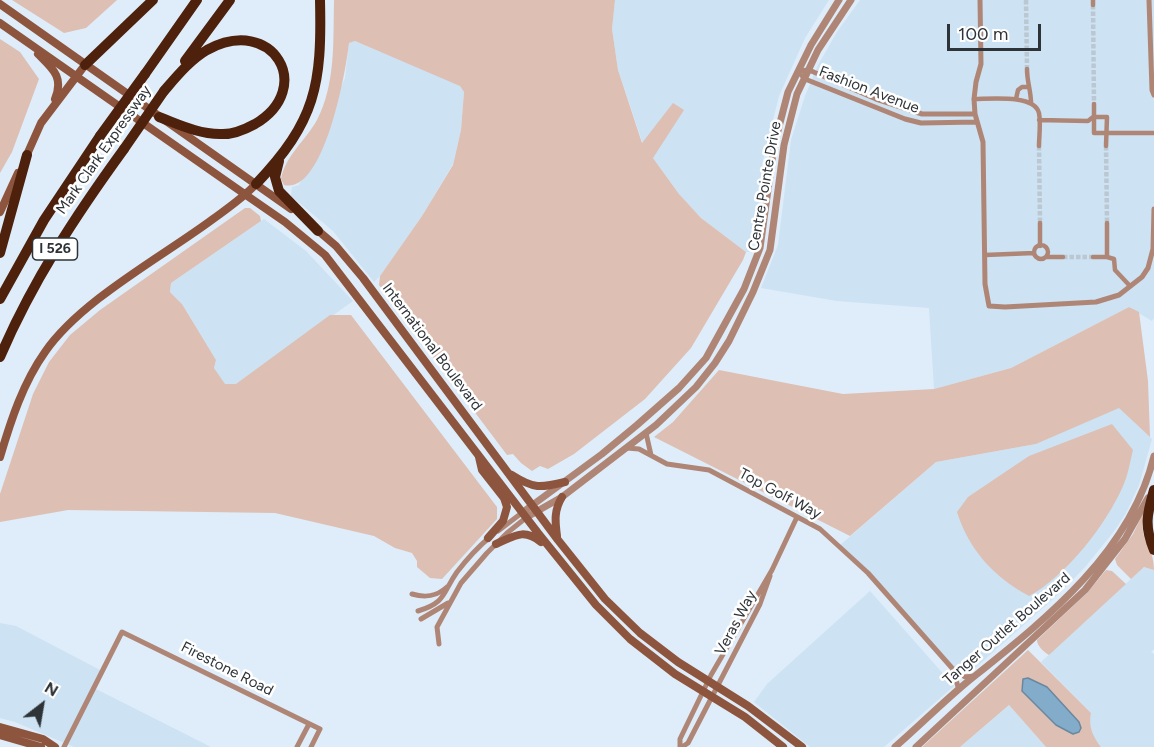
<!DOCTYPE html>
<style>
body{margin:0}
#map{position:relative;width:1154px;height:747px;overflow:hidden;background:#deedf9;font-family:Figtree,sans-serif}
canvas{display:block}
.north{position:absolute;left:12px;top:675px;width:60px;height:60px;-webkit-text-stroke:4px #fff;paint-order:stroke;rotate:31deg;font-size:16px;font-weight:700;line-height:24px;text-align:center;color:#2d3337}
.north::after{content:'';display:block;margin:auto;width:21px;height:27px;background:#2d3337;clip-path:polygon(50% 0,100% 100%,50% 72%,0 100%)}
.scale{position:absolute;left:947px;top:24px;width:94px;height:27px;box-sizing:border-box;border:3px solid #2d3337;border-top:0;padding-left:8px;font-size:18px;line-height:21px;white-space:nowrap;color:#2d3337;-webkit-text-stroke:4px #fff;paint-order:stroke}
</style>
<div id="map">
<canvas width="1154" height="747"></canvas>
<div class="north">N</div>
<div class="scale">100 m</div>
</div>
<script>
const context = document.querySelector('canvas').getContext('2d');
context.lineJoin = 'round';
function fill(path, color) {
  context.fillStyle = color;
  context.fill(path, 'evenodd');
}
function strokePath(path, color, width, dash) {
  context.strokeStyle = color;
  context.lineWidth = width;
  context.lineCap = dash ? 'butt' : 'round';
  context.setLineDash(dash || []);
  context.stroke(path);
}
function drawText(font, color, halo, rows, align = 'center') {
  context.font = font + ' Figtree,sans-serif';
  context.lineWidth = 5;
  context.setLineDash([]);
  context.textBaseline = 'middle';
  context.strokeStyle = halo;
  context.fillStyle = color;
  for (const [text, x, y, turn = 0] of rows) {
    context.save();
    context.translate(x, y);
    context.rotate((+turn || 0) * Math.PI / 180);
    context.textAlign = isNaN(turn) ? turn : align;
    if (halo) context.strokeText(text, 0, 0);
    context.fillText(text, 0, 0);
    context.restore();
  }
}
fill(new Path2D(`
 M615,0H829L805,38L779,96L762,164L757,220L751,252H746L701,218L682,198L643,144L618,70L612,29Z
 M860,0H1154V318L1152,321L1129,307L1011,368L934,389L929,308L837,301L761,288L778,245L791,140L805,96L818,65L837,32Z
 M355,41L460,85L464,92L461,130L453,164L422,216L380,276L374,282L333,231L291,196L292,187L299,185L345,78L349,43Z
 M264,219L306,251L353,301L236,385L224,384L214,368L216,360L182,304L170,292L171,283Z
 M1119,407L1152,439L1139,485L1126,513L1115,530L1086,566L1061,592L965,677L952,668L868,573L839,546L936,462L1036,444Z
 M1144,567L1154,570V649L1151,652L1154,654V747H1101L1094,738L1089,722L1091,713L1041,662Z
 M870,591L954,686L884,747H810L754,702L767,684Z
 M0,623L16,626L102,671L94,688L211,747H74L15,722L0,718Z
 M1009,705L1046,747H960Z`), '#cde2f3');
fill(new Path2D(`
 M12,0H117L86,28L64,33Z
 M334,0H615L612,29L618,70L642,143L673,103L684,110L653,158L679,194L701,218L746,252L743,260L691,348L645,399L574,454L548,469L540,466L532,471L521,463L513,454L507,455L379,285L380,276L422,216L453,165L461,130L464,92L460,86L355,41L349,43C346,71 324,195 284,185L281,179C285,156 306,140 317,120C336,83 333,41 334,0Z
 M0,39L20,52L39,79L12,152L0,173Z
 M245,208H250L260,216L261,221L171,283L170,292L182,304L216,360L214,368L225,384H236L330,315H351L497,507V519L442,579L430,578L417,567V561L412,553L395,548L374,536L275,513L68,510L0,522V494L33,394L49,362L70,335L100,310Z
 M1129,307L1139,312L1148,381L1150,437L1119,408L1036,444L936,462L850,536L654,437L673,422L719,370L843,394L934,389L1011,368Z
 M1112,424L1133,450C1130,462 1128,475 1123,486C1106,525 1066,576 1029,596C994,577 969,550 957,512L968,497L1029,456Z
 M1144,511C1143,518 1142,525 1143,532C1146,548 1154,551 1154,570L1144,567L1131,579L1117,565L1115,559L1133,534Z
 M1106,570L1112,571L1126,584L1049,655C1044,652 1037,646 1037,640L1087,593Z
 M1028,650L1091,713C1088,726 1093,737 1101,747H1046L1009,705L960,747H922Z`), '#debfb3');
const water = new Path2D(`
 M1028,678L1047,687L1079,722L1081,728L1079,732L1073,734L1056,725L1022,691L1023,679Z`);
fill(water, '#83accb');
strokePath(water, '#69889f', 1.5);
strokePath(new Path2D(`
 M1026,0L1027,69
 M1093,5L1094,104
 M1039,146L1040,223
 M1106,146L1107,223
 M1063,257H1093`), '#bbc8d2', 4.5, [4.5, 2]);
strokePath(new Path2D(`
 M1093,0V5
 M1027,69C1027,82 1031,91 1031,103
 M974,99C990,99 1034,94 1039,113C1041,123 1039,136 1039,146
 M1016,99L1018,90L1022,87H1027
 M1094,104V133H1154
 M1039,120L1088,121L1093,117H1107L1106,146
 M1040,223V246
 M1107,223V257
 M1034 252a7 7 0 1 1 14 0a7 7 0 1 1-14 0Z
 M985,255L1034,253
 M1046,257H1063
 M1093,257H1107L1114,259L1115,270L1130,286`), '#af8676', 4.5);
strokePath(new Path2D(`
 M980,0L981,64L976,82L974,99L975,114L983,142L985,284L989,306L1005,307L1096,302L1119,295L1142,277L1148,268L1153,249L1154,209
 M1149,0L1152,90L1154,95
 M798,71L805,79L905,119L921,123L977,122
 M798,71L809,70L876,99L922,114H975
 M646,433L651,455
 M627,448L639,449L667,464L709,470L820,529L868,573L952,668L965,677L974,676
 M498,531L523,512
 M412,594C425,598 436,597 447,587
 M418,611C447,602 442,593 457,572C467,559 478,547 490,537
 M421,619L448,603
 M439,644L437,627L461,583L487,553L507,533L527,517
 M953,670L959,690
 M64,747L122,632L320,729L311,747
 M297,747L309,724
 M680,747V739L711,675L772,570L797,517
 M682,747L688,743L760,604L770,576`), '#af8676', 5);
strokePath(new Path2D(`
 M523,512L602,454L637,425L679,388L706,358L744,289L760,248L774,146L788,92L811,45L839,0
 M527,517L562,497L656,425L696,387L715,363L729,341L753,292L770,250L784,145L797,94L818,50L851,0
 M895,747C919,726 942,703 966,683C1042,622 1130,555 1154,456
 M916,747L1085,590L1125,539L1148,498`), '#af8676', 7);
strokePath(new Path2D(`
 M0,4L291,209
 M0,23L246,195L285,222L325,255L538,533L596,605L630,639L675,674L745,717L783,747
 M38,54C53,69 64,77 55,99
 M25,159L41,123L85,65
 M0,212L18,173
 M315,228L336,246L363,278L558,540L605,599L640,633L678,662L748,706L802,747
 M0,457C11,420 23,383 45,352C81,300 162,257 213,219C228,208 243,198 256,184
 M479,457L482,470L504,498L507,507L503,521L488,538
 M512,475C534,489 540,488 565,482
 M557,536C555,521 554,510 562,497
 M496,544C515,536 523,528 541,542
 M0,727L43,739L55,747
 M0,735L41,747`), '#8e553e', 8);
strokePath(new Path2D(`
 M185,61L230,0
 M85,65L153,0
 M145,74L197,0
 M159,117C178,124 198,134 220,134C232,135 244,130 255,124C316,88 273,14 207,50C190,60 177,76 164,91
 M279,161L275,177L279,191L318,231
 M256,184C316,121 322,85 320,0
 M0,253L27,155
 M0,299L44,220L100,136
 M0,357C32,282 76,215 124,149
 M1154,490C1147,514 1144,526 1154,550`), '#4e210d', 10);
strokePath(new Path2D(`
 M100,136L145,74
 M124,149L164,91`), '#4e210d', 10);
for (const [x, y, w] of [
 [55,249,45]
]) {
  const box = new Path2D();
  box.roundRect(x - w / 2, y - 11, w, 22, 4.5);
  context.fillStyle = '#fff';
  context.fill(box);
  strokePath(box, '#2d3337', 1.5);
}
drawText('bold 14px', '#2d3337', null, [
 ["I 526",55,249]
]);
drawText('15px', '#2d3337', '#fff', [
 ["Fashion Avenue",869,90,21],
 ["Mark Clark Expressway",104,150,-55],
 ["Centre Pointe Drive",765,186,-80],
 ["International Boulevard",432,347,53],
 ["Top Golf Way",780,494,28],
 ["Veras Way",736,623,-62],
 ["Tanger Outlet Boulevard",1007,629,-41],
 ["Firestone Road",227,669,27]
]);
</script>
